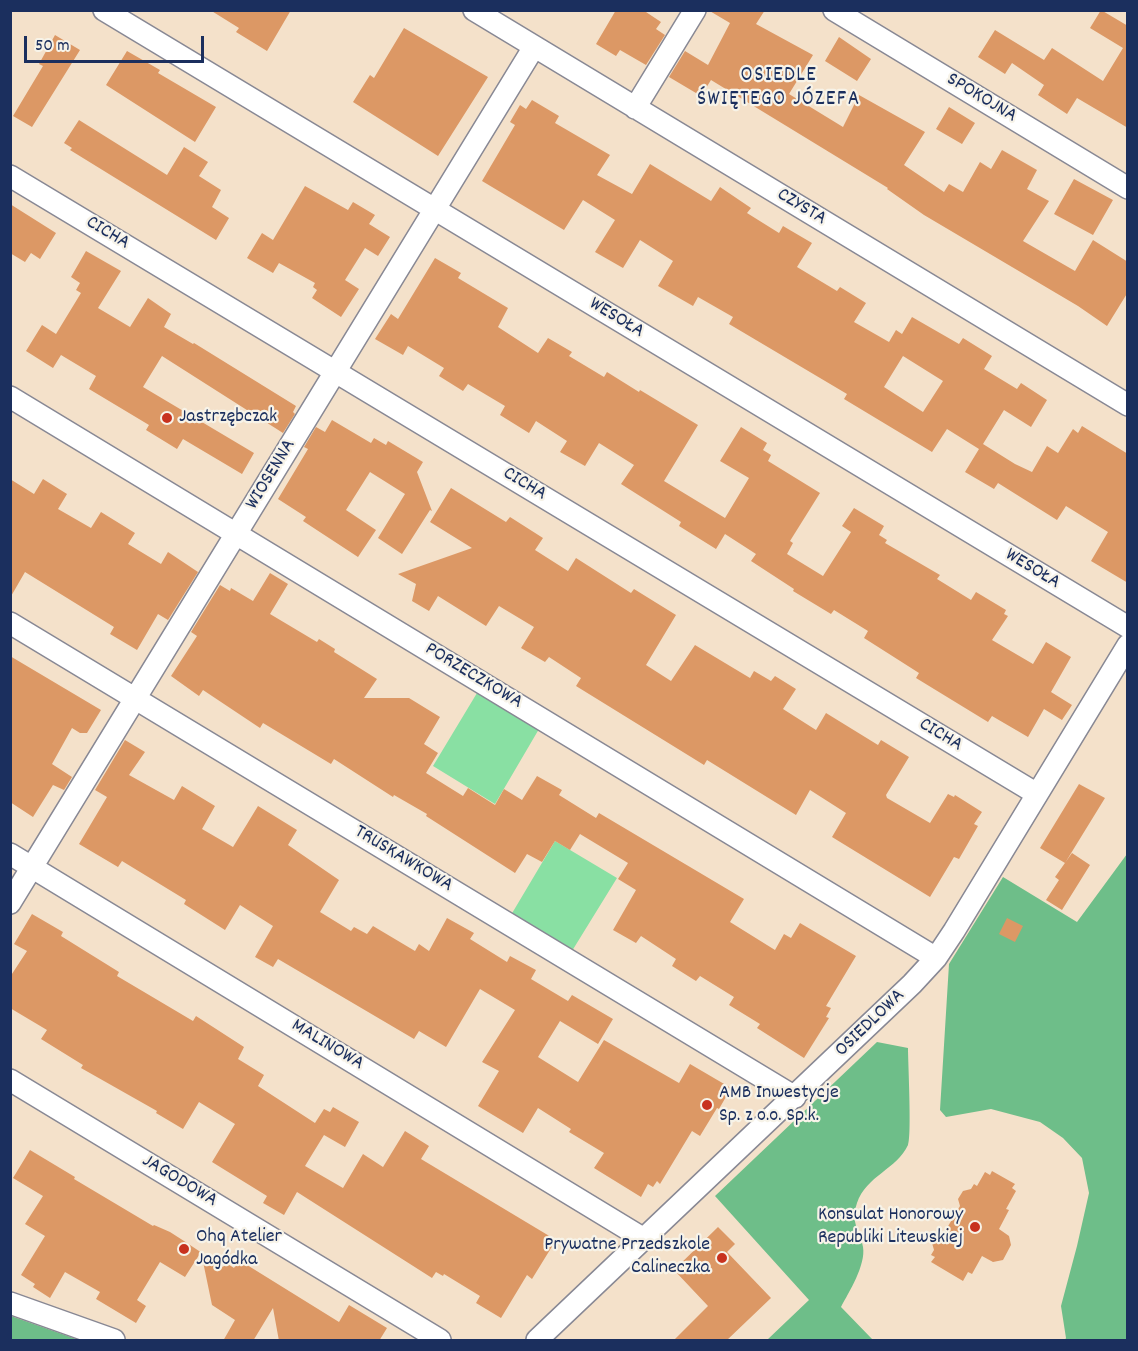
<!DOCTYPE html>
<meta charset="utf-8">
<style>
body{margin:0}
#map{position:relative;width:1138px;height:1351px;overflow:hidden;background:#f4e1ca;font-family:Dekko,sans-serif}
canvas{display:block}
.frame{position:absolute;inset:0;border:12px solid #1b2f5e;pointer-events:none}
.scale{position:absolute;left:24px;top:36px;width:180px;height:27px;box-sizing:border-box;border:3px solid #1b2f5e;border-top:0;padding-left:8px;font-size:18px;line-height:21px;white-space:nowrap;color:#1b2f5e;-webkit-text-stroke:4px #f7f3e8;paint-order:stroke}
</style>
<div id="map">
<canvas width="1138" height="1351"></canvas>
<div class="frame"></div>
<div class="scale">50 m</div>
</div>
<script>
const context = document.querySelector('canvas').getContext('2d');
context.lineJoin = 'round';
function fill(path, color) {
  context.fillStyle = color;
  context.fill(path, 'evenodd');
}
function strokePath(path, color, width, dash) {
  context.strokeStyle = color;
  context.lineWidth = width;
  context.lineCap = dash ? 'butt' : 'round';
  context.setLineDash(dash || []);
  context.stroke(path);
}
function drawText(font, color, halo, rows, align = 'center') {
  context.font = font + ' Dekko,sans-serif';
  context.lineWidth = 4.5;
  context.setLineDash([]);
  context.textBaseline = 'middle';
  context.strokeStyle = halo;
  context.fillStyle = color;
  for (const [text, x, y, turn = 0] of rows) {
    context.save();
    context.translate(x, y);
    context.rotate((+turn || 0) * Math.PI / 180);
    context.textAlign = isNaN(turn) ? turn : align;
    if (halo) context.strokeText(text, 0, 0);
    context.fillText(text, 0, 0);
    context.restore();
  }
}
fill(new Path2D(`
 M477,693L539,729L495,804L433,766Z
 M555,841L617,878L572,951L511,915Z`), '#89e0a3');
fill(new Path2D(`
 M1127,854V1340H1065L1066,1338L1061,1306L1077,1246L1089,1193L1082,1158L1063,1138L1040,1122L991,1109L946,1117L940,1110L949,964L1003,877L1077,922Z
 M877,1042L908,1048C908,1063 912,1136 908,1145C897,1169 866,1176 857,1203C850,1224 860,1229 863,1247C866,1265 849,1292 841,1307L873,1340H767L809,1300L715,1196Z
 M11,1316L79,1340H11Z`), '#6ebe89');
fill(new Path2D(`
 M210,10H291L267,51L236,32L239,28Z
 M616,10H643L661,22L656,29L665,35L646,65L620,50L616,56L596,44Z
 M708,10H765L756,24L813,55L789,94L843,127L859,95L925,132L904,165L944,192L949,184L963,192L980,162L991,169L1002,150L1037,170L1027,189L1049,201L1023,241L1075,271L1093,240L1128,262V292L1107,326L1078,306L924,215L887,189L888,188L711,80L701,96L669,77L685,51L708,65L730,23Z
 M1101,10L1128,26V128L1077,98L1067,114L1038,95L1044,85L1012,63L1005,74L978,57L995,30L1044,60L1052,48L1103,81L1123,48L1090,28Z
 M404,28L488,77L438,156L353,102L370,75L374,78Z
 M55,35L80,50L32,127L13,116L43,66L39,64Z
 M839,37L871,59L857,81L825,61Z
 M127,51L160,70L158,73L216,107L195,142L106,85Z
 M532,100L559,116L555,123L610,155L597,175L632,194L650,164L711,201L720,187L751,208L747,213L779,233L783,226L812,243L797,267L837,291L840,287L866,303L854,322L889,342L896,330L902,334L912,317L959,344L963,338L992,356L984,369L1017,389L1021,383L1047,400L1031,427L1004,410L983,444L1015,464L1032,472L1047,446L1058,453L1073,429L1078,433L1082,426L1128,454V583L1091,561L1108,532L1066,506L1057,520L998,483L994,489L965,472L979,449L947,429L932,452L844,399L847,394L729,324L733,317L698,297L693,306L658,286L673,261L640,240L623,268L595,252L615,220L583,200L564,230L482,181L515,125L510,122L520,105L526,109ZM903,356L943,381L923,412L884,387Z
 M949,107L975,123L962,144L936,129Z
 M79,120L167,175L184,147L208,162L199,176L221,190L212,207L229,218L216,240L70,150L72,148L64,143Z
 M1074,179L1113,200L1093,235L1054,214Z
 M305,186L348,210L353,202L375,215L369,224L390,237L378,256L365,248L345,280L359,289L341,317L312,298L317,290L313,287L315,283L279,263L273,273L247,258L262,233L273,240Z
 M10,204L56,233L40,259L31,253L25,262L10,253Z
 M86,251L121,271L98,308L130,327L148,298L171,314L164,327L193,344L194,343L296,406L293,412L295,414L283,433L162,356L143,387L254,453L242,474L183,439L177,449L146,430L149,425L89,389L96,376L61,355L53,368L26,351L42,325L56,334L81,293L76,290L80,283L71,277Z
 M435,258L461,273L458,278L508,308L498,327L538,353L548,338L572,352L569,356L604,377L607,372L639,392L640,390L698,425L664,481L725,518L749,478L720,461L741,427L767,443L763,450L771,455L768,461L820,493L790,541L793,543L787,554L823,576L851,532L842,526L854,508L884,526L879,535L887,540L885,543L940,575L937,579L971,600L976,592L1006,610L1004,614L1008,616L992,640L1033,664L1046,642L1071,657L1051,692L1072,705L1062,720L1044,709L1028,737L992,716L988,722L916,678L919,673L864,638L868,631L834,610L831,614L793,591L794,589L751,561L756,554L725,534L716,549L679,526L681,522L621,484L634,465L599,443L585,466L560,452L567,441L536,421L529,433L500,415L505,406L468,384L463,391L439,376L444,368L408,346L403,355L375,339L391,314L398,319Z
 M332,420L371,443L374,438L386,445L388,441L423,462L417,472L432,511L430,510L402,554L378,538L405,494L370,472L346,510L376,530L358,557L303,521L306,517L278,499L308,449L304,447L316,427L325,432Z
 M10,479L34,494L43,479L67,494L58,509L91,528L101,512L135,533L128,544L161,564L168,552L198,572L168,620L158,614L137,650L110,634L114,627L25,572L10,598Z
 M451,488L506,522L510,517L543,538L535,550L568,571L576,558L631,593L634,589L676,615L646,665L671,681L695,645L750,678L754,671L771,681L775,676L796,689L783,709L816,730L826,713L878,745L881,740L909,757L886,795L887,798L930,823L948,794L954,797L955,795L982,812L974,824L978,826L959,859L954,857L930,897L832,837L846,813L810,790L796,815L707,760L704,765L576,686L581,678L549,657L545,662L521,648L534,627L499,606L486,626L438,596L429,611L412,601L416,584L398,574L472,548L430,522Z
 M270,573L288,584L270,614L317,642L319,639L335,649L334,652L377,679L364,698H409L440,717L424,744L438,753L426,773L463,796L468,788L495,805L504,789L522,800L537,776L562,790L559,795L596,818L599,813L744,899L730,922L775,950L784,934L791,938L800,923L856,956L826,1006L831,1008L826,1017L829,1018L804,1058L757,1028L760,1024L729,1005L734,997L700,976L696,981L672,966L676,959L641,936L636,943L613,930L636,890L618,879L628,863L580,834L570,850L555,841L542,862L527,854L515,873L426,816L427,814L394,795L393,797L334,759L331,764L263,723L260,728L203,690L199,696L171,676L197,636L191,632L220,585L230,591L231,588L253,601Z
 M10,656L101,710L87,733H80L72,728L52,764L72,777L64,790L53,785L33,817L10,802Z
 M125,740L145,752L129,775L174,800L182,786L215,806L202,829L233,847L258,806L297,830L288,845L339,880L320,912L351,931L354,927L367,934L373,926L415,951L419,944L429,951L447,918L474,933L470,939L507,962L510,956L536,970L531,979L568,1001L572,995L613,1019L598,1044L560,1021L538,1057L578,1082L604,1040L679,1083L690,1064L731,1088L719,1109L717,1108L700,1136L692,1131L660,1184L657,1181L653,1187L648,1184L641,1197L594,1168L604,1153L569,1132L571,1129L538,1108L523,1133L478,1106L499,1071L482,1062L515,1010L480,989L446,1047L419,1031L414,1039L278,959L273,967L255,957L273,926L240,905L225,930L184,904L186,900L122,861L118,867L79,844L107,797L95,790Z
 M1079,784L1105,798L1065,863L1040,848Z
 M1072,853L1090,865L1062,910L1046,900L1059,880L1055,877Z
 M32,914L63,932L61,936L119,972L117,976L193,1021L196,1016L244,1047L238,1059L264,1075L258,1086L315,1123L324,1109L330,1112L333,1107L359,1122L345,1147L324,1135L305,1166L343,1188L363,1154L383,1167L405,1131L429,1146L421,1159L556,1240L532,1279L527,1275L501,1318L476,1303L480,1296L444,1274L443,1276L436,1272L432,1278L297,1192L284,1215L263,1203L267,1196L212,1162L235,1124L199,1102L183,1129L156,1113L157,1111L81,1068L83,1065L41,1039L47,1030L10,1008V977L27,951L14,944Z
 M1007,918L1023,926L1015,942L999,934Z
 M30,1150L75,1177L74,1179L153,1226L154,1225L170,1232L184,1241L223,1267L226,1263L234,1268L239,1260L339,1322L349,1305L387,1328L379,1341H279L273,1308L253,1341H223L235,1320L212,1305L201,1252L185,1277L160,1262L137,1300L146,1306L136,1323L96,1299L100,1292L65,1272L50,1298L33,1287L35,1284L21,1275L45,1236L25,1224L43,1196L13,1178Z
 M992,1171L1015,1184L1012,1188L1016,1191L1006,1209L1009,1210L999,1229L1009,1236L1011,1245L1003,1260L993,1262L982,1256L972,1274L968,1272L963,1281L931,1262L935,1257L931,1255L934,1250L932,1243L937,1235L944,1233L960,1206L958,1199L963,1191L971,1189L974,1184L977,1186L985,1172L990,1175Z
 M718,1227L735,1244L727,1252L771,1298L726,1341H673L708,1306L674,1270Z`), '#dc9865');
const minor = new Path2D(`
 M104,10L1128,627
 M474,10L1128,405
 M834,10L1128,188
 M635,108L695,10
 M10,176L1037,794
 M10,397L936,958
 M10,623L795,1097
 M10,854L644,1239
 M10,903L534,47
 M10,1080L440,1340
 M10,1303L114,1340
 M537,1340L912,984L936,958L954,931L1128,645`);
strokePath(minor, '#888894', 24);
strokePath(minor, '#fff', 21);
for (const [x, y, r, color] of [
 [167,418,6,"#c8321e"],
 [707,1105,6,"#c8321e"],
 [975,1227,6,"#c8321e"],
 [184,1249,6,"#c8321e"],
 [722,1258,6,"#c8321e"]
]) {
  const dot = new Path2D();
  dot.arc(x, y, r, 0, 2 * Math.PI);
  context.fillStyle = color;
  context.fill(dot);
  strokePath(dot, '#f7f3e8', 2);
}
drawText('20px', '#1b2f5e', '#f7f3e8', [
 ["SPOKOJNA",981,99,31],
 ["CZYSTA",801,208,31],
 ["CICHA",107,234,31],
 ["WESOŁA",616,319,31],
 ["WIOSENNA",272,475,-59],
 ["CICHA",524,485,31],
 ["WESOŁA",1032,570,31],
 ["PORZECZKOWA",473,677,31],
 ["CICHA",940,736,31],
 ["TRUSKAWKOWA",403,860,31],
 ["OSIEDLOWA",871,1024,-44],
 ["MALINOWA",327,1046,31],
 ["JAGODOWA",179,1182,31]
]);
drawText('20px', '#1b2f5e', '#f7f3e8', [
 ["Jastrzębczak",179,418],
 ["AMB Inwestycje",719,1094],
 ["Sp. z o.o. Sp.k.",719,1117],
 ["Konsulat Honorowy",963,1216,"right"],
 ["Republiki Litewskiej",963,1239,"right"],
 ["Ohq Atelier",196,1238],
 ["Jagódka",196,1261],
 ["Prywatne Przedszkole",710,1246,"right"],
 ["Calineczka",710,1269,"right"]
], 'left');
context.letterSpacing = '1.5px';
drawText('21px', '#1b2f5e', '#f7f3e8', [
 ["OSIEDLE",779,77],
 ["ŚWIĘTEGO JÓZEFA",779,101]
]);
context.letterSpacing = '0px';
</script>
